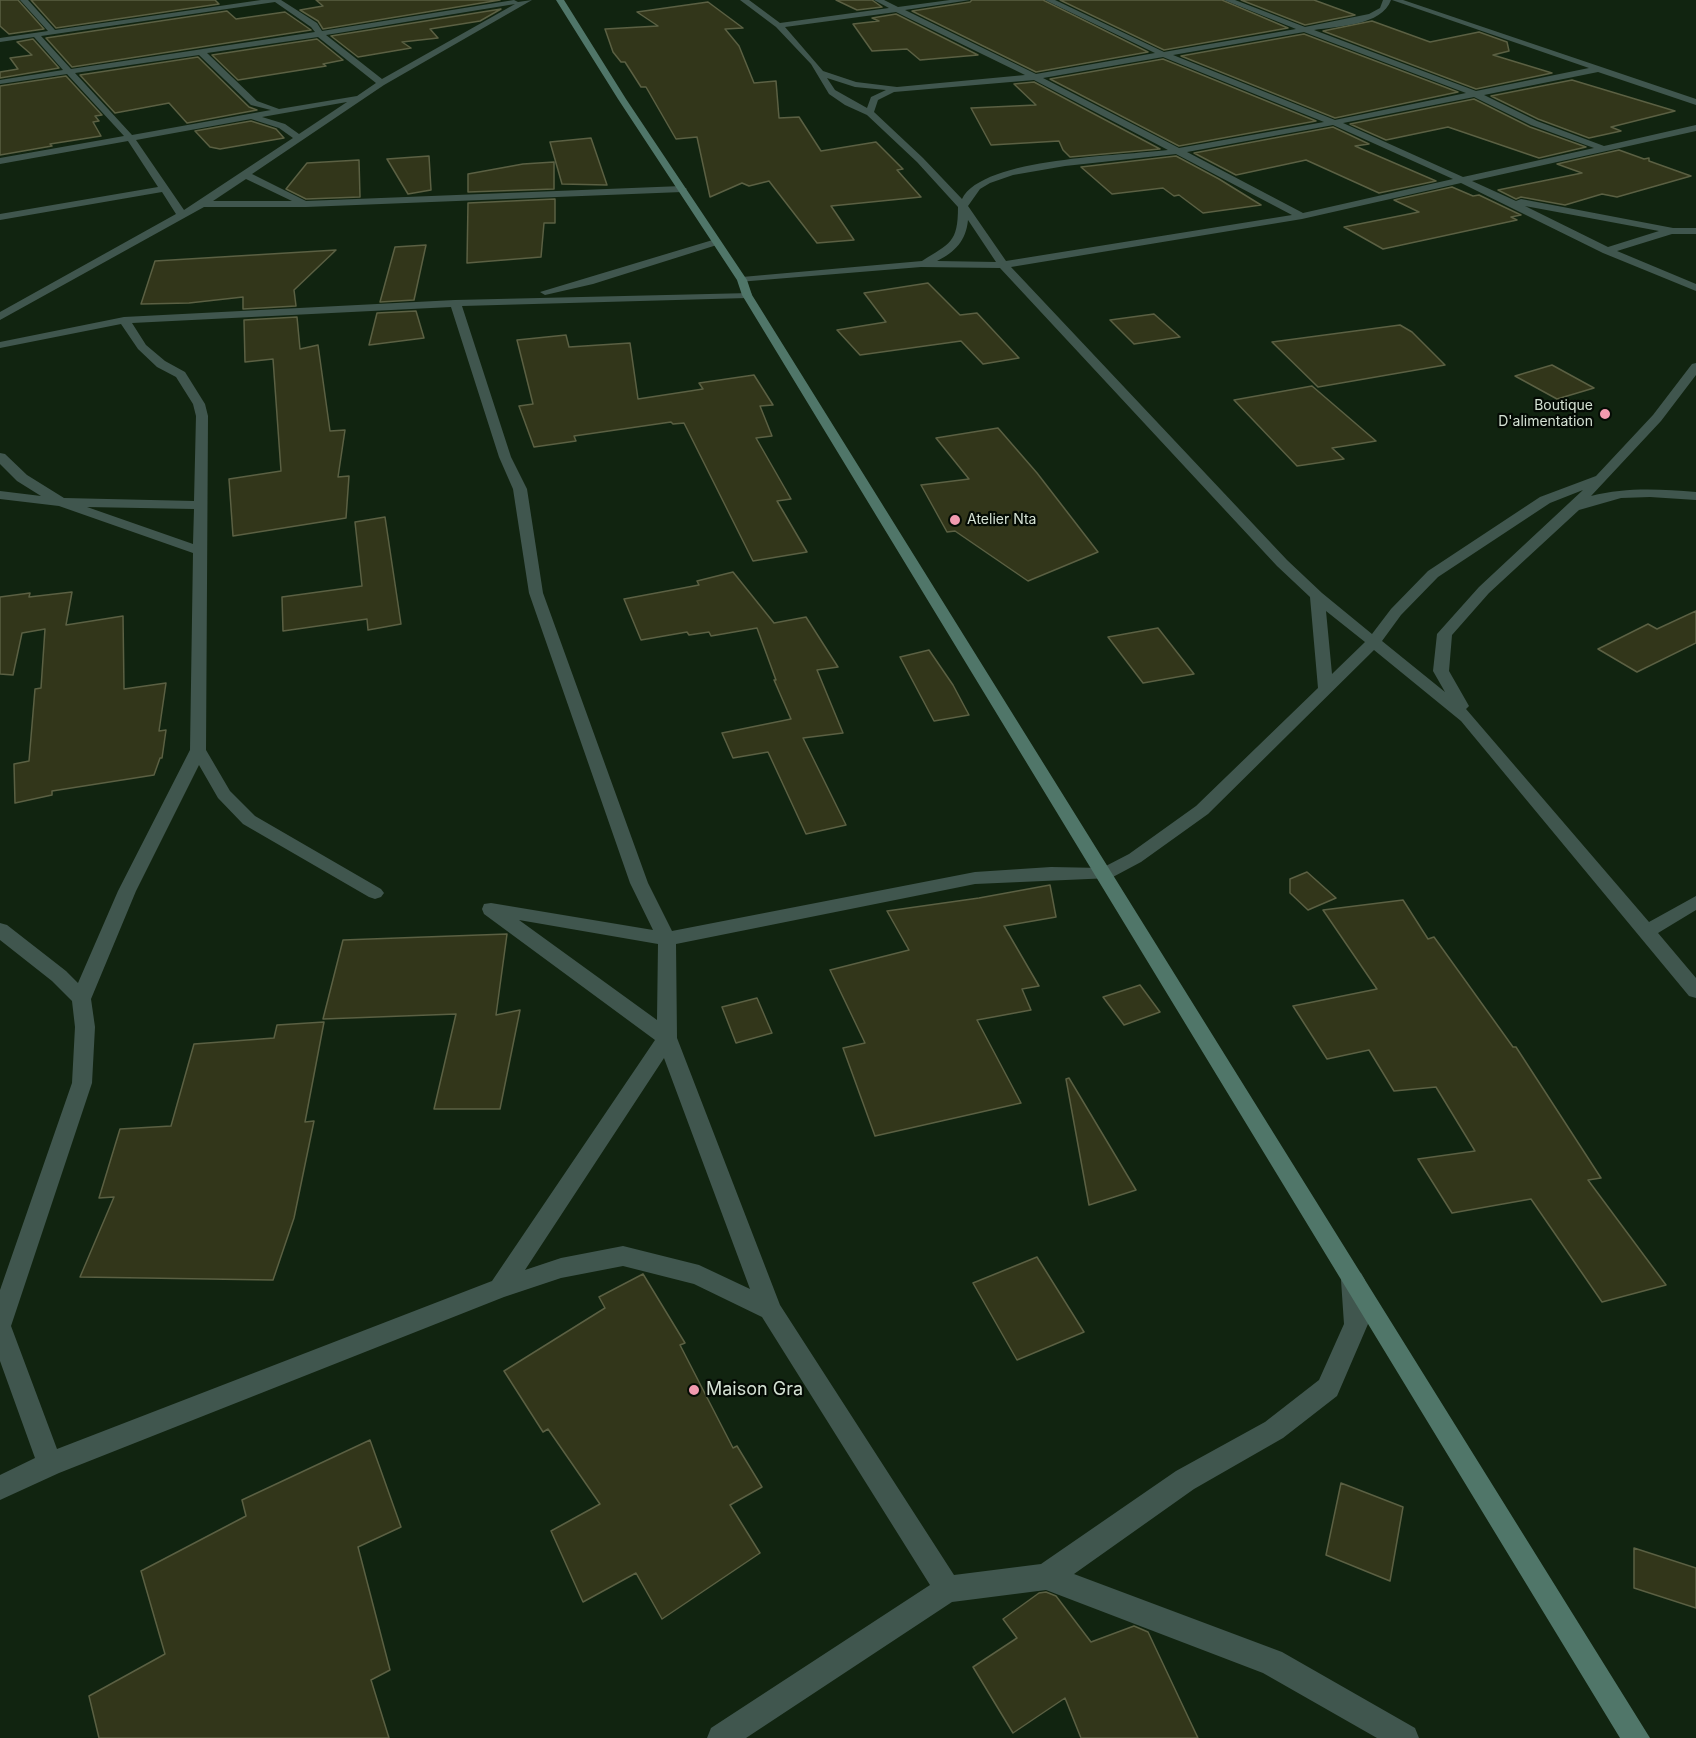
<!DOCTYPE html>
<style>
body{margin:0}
canvas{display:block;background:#112410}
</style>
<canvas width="1696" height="1738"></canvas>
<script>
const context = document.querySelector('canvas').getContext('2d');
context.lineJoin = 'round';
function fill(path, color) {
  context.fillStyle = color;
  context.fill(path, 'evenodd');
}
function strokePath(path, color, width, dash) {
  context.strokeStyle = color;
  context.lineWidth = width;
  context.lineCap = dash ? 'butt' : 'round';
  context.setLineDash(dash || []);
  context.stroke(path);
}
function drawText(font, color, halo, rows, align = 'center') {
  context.font = font + ' Inter,sans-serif';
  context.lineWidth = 4.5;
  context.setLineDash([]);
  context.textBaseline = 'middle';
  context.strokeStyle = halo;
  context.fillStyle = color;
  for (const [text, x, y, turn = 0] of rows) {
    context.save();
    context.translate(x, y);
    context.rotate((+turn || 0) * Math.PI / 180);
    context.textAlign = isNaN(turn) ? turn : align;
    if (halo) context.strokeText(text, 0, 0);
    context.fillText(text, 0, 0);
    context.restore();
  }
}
const building = new Path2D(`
 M0,0H18L44,29L9,34L0,26Z
 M31,0H215L219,4L56,28Z
 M316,0H500L323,29L318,21L300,10L323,6Z
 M836,0H872L882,7L857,10Z
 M972,0H1043L1148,52L1036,72L912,11L970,2Z
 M1060,0H1222L1288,28L1164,50Z
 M1241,0H1314L1355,15L1305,25Z
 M708,2L743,28L725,29L739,46L754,83L776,81L779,118L799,117L821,151L876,142L903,169L897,170L921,197L831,206L854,240L817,243L769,181L749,186L742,183L710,197L697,137L676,139L646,87H641L625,62H621L613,52L605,29L658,26L637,12Z
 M501,9L480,21L430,29L438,38L402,42L411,48L358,57L331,36Z
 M227,11L236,19L285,12L311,30L72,67L46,38Z
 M896,14L978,55L920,60L907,49L872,51L853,24L879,21L872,18Z
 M1372,21L1430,42L1479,32L1507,42L1509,51L1493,55L1552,73L1476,89L1323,31Z
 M1304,34L1458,92L1335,118L1181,56Z
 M33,39L59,68L0,78V72L18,69L10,58L32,55L17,42Z
 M317,39L343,60L323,64L326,66L238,80L212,55Z
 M198,57L249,107L257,110L187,123L169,103L115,113L80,75Z
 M1163,59L1316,121L1179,146L1050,79Z
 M66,76L102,115L95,116L99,121L93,122L101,136L50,144L52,146L0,155V86Z
 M1572,80L1675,111L1611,127L1621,131L1589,138L1538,119L1491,96Z
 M1034,82L1160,149L1070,157L1063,150L1059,141L991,145L971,108L1036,105L1014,84Z
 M1474,99L1530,127L1586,147L1539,158L1448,127L1386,140L1350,124Z
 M251,121L276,129L284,138L220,149L210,147L195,131Z
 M1333,127L1369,144L1355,146L1436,181L1379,193L1306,160L1236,175L1194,153Z
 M591,138L607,185L562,184L550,142Z
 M1619,150L1644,159L1649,158V161L1691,176L1617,197L1602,194L1565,205L1521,197L1516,199L1498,190L1582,173L1557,164Z
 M429,156L431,190L408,194L387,159Z
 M1176,156L1219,179L1261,205L1203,213L1179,195L1174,196L1163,188L1112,194L1081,167Z
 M359,160L360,197L306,199L286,189L307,163Z
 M554,162V189L468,192V174L523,164Z
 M1452,187L1473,196L1479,195L1521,215L1511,217L1517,220L1383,249L1344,227L1419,212L1394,200Z
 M555,199V223H544L541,257L467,263L468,203Z
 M426,245L414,300L380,302L395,247Z
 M336,250L294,290L296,306L243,309V297L189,303L141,304L155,261Z
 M928,283L960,315L977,313L1019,358L983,364L961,341L860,355L837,330L886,322L864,293Z
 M416,311L424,338L369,345L377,313Z
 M1154,314L1180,337L1134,344L1110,320Z
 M297,317L300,349L318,345L330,431L345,430L338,477L349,476L346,518L233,536L229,479L281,471L273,359L245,362L244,320Z
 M1400,325L1412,332L1445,365L1318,387L1272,342Z
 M566,335L569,347L630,343L638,399L703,389L699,383L754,375L773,405L760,406L772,436L756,438L791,499L777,501L807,552L753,561L684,423L673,424L671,422L574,436L576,441L534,447L519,406L533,404L517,340Z
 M1552,365L1594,388L1557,399L1515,376Z
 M1312,386L1376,441L1332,448L1344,459L1297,466L1234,400Z
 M998,428L1037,473L1098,552L1028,581L955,531L947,532L921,485L969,479L936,438Z
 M385,517L401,624L368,630L367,619L283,631L282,597L362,586L355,522Z
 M733,572L774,623L806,617L838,667L817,670L843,733L803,738L846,825L806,834L768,752L733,758L722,733L791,719L774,680H776L757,628L711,636L709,632L689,635L687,632L641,640L624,599L699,585L697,581Z
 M72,592L66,625L123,616L124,689L166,683L159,731L166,730L162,758H160L154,775L52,791V795L15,803L14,764L29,761L35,689L41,688L45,629L22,633L13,675L0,674V597L30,593L29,597Z
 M1696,611V643L1637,672L1598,649L1648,624L1657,629Z
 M1158,628L1194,674L1143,683L1108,637Z
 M929,650L953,685L969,715L934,721L900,657Z
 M1307,872L1336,898L1308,910L1290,893V879Z
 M1050,885L1056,917L1004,926L1039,986L1022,989L1031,1010L977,1020L1021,1103L875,1136L843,1048L865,1043L830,970L909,950L887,911L979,898Z
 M1403,900L1428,939L1434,937L1513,1047H1516L1601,1178L1588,1180L1666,1285L1602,1302L1531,1199L1452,1213L1418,1159L1475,1151L1436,1087L1394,1091L1369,1050L1327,1059L1293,1006L1377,989L1323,910Z
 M507,934L496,1015L520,1010L500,1109H434L456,1014L323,1019L343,940Z
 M1140,985L1160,1012L1124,1025L1103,997Z
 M757,998L772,1033L736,1043L722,1007Z
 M324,1022L305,1122L314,1121L294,1218L273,1280L80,1277L114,1197L99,1198L120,1129L171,1126L194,1044L274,1038L277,1025Z
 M1069,1078L1136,1190L1089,1205L1066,1079Z
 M1037,1257L1084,1332L1017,1360L973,1283Z
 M643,1274L685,1343L680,1345L733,1448L737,1446L762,1487L730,1505L760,1553L662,1619L636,1573L583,1602L551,1531L600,1504L548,1429L543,1432L504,1371L605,1308L599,1297Z
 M370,1440L401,1527L358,1547L390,1670L371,1680L389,1738H99L89,1696L165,1654L141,1571L246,1516L242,1500Z
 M1341,1483L1403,1507L1390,1581L1326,1555Z
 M1634,1548L1696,1568V1608L1634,1588Z
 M1046,1592L1056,1596L1091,1642L1134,1626L1148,1632L1198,1738H1081L1065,1698L1013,1733L973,1667L1017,1638L1003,1619L1039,1593Z`);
fill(building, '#32361a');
strokePath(building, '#5b6043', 1.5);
fill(new Path2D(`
 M20,0H28L55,30L261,0H281L317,23L322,31L514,0L518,2L532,0L384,85L252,174L306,201L682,186L687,189L682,192L306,207H204L0,320V312L176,214L162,192L0,220V214L158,187L128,141L0,164V158L124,136L67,74L0,84V80L63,70L34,37L0,42V38L48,31ZM275,2L311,27L315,32L71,69L41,36ZM515,4L382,79L326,35ZM318,37L376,83L357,96L279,109L257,101L207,53ZM199,55L251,105L271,110L132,135L75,73ZM347,102L299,134L285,124L262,117ZM251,119L279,128L293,138L184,210L136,140ZM246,179L292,201H213Z
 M740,0H749L780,23L889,8L874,0H884L898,7L950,0H970L905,10L1036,74L1155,53L1045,0H1055L1164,52L1296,29L1224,0H1235L1305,27L1369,14L1380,8L1383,0H1391C1382,26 1337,26 1314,30L1476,91L1589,68L1392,0H1403L1696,99V105L1598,72L1484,95L1537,121L1604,146L1696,125V131L1472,181L1516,201L1521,199L1673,228H1696V234H1672L1617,251L1696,284V291L1603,253L1461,183L1302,219L1011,267L1287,560L1322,593L1372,634L1391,609L1428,571L1540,497L1596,476L1653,415L1692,364L1696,363V375L1661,421L1591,496C1626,487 1660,489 1696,492V500L1650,497L1621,498L1579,510L1489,593L1452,635L1449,671L1469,706L1466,709L1649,922L1696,896V910L1658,933L1696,978V998L1689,996L1461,721L1374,650L1208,814L1141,862L1111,878L975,884L676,944L677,1038L780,1305L954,1575L1041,1564L1176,1471L1265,1422L1319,1380L1344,1324L1341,1280L1345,1273L1353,1270L1361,1273L1365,1280L1368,1324L1337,1396L1283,1438L1194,1489L1074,1574L1282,1652L1415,1728L1419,1738H1377L1263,1673L1046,1590L952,1602L746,1738H707L711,1728L930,1585L762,1317L694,1284L623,1266L561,1278L504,1297L59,1473L0,1500V1475L35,1458L0,1361V1290L72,1083L75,1027L72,1001L52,981L0,940V923L7,925L66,971L78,983L118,891L190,750L193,553L59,506L0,499V491L41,496L17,481L0,464V453L5,454L27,475L64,498L194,501L196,416L193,404L176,377L157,367L138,349L121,324L0,348V342L124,317L455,300L751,293L752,295L747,298L462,306L511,457L527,489L543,593L648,883L672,931L975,872L1051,867L1102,868L1129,854L1196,806L1318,688L1310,597L1277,566L1000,268L921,267L738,282V278L742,277L922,261C950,243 958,243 958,207L917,162L867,115L845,105L829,94L811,64L776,27ZM896,12L1025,75L897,87L856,82L823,71L785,27ZM1304,32L1466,93L1335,120L1173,55ZM1163,57L1324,122L1179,148L1043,78ZM827,78L855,87L886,90L871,97L867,108L835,90ZM1034,80L1168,150C1123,156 983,157 962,199L923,158L874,112L878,100L894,92ZM1474,97L1531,125L1594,148L1463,177L1343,123ZM1333,125L1453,179L1303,213L1187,152ZM1176,154L1292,215L1006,261L968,206L980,189L990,183L1013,175L1065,166ZM1525,206L1659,231L1608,247ZM968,220L996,262L937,261C955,252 966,241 968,220ZM451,307L499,457L513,489L529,593L630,883L653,930L491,903L484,904L482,909L484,914L655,1040L492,1281L57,1449L11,1326L92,1083L95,1027L91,999L136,891L199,765L218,798L243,824L369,897L375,899L381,897L384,893L381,889L255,816L230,791L206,750L208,416L205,404L185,372L165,361L146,345L132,323ZM1583,490L1479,587L1437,634L1433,671L1445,692L1382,641L1401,615L1438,577L1550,503ZM87,507L194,509L193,544ZM1326,611L1365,642L1332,674ZM519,920L658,944L657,1020ZM664,1058L750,1289L699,1265L623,1246L561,1258L525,1270Z
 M716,239L721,242L720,244L593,284L545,295L540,292Z`), '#40564e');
fill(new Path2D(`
 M556,0H564L626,99L747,280L752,295L1650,1738H1620L742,295L737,280L618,99Z`), '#507669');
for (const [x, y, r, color] of [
 [1605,414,6,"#f29aaf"],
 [955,520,6,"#f29aaf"],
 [694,1390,6,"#f29aaf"]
]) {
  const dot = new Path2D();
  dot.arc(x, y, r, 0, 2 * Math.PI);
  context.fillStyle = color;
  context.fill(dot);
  strokePath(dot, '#040b04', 2);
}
drawText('14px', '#d4e1d3', '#040b04', [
 ["Boutique",1593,406],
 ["D'alimentation",1593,422],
 ["Atelier Nta",967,520,"left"]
], 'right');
drawText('18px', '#d4e1d3', '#040b04', [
 ["Maison Gra",706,1390]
], 'left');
</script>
